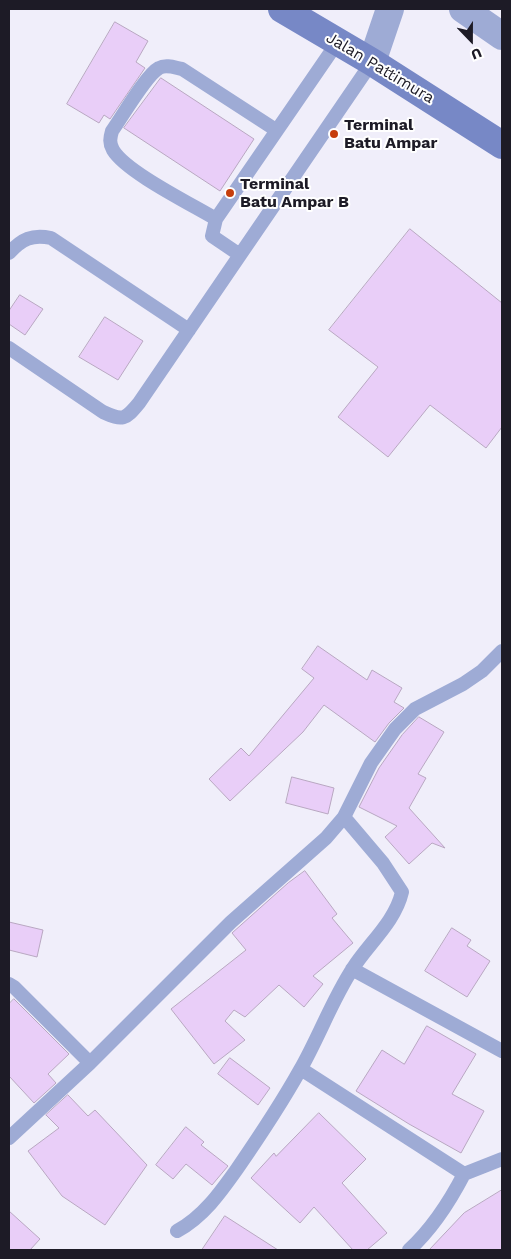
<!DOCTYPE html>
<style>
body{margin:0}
#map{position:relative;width:511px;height:1259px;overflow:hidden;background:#f0eefa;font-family:"Work Sans",sans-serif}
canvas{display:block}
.frame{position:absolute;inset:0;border:10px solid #1d1b26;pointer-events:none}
.north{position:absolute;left:446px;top:15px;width:50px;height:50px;-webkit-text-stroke:4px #fff;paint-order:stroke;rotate:158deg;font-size:14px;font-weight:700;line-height:20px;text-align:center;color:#1d1b26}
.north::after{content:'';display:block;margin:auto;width:18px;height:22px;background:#1d1b26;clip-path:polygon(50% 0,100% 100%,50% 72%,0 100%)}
</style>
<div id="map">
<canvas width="511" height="1259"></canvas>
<div class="frame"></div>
<div class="north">U</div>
</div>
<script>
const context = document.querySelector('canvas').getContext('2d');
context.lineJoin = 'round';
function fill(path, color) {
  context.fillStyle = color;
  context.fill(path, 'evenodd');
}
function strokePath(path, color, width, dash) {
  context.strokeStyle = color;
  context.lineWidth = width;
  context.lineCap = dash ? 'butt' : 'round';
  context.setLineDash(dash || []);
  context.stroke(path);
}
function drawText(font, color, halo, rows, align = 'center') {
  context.font = font + ' "Work Sans",sans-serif';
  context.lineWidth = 4;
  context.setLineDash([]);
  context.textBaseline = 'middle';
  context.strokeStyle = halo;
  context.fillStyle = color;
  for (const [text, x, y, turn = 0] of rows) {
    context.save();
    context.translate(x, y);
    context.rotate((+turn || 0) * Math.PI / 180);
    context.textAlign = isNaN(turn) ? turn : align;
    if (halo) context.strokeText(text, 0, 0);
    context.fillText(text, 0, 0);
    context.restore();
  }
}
const building = new Path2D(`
 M115,22L148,41L136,62L145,68L110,119L104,115L99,123L67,104Z
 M161,78L254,139L220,191L124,128Z
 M410,229L502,303V427L486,448L430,405L388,457L338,417L378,367L329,330Z
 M20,295L43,309L25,335L9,324V311Z
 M105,317L143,341L118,380L79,357Z
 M318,646L367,680L372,670L402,688L394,702L404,708L389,723L375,742L324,705L303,732L230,801L209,779L241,748L249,756L314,678L302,669Z
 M419,717L444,732L418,774L426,778L409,808L445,848L432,843L409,864L385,837L397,826L359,807L379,768L402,735Z
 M292,777L334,788L328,814L286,803Z
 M305,871L337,914L332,918L353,943L313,976L323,984L304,1007L279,985L245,1017L234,1010L225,1021L245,1040L214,1064L171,1009L246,950L232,933L288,883Z
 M9,922L43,930L37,957L9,950Z
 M452,928L471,940L467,946L490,961L467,997L425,971Z
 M14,999L69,1054L48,1074L56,1083L34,1103L9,1076V1004Z
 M427,1026L476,1054L452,1094L484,1111L461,1153L409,1124L356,1091L382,1050L404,1064Z
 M230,1058L270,1088L258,1105L218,1074Z
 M68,1095L88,1116L95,1110L147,1165L105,1225L62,1196L28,1151L59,1128L46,1115Z
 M319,1113L366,1159L342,1183L387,1233L367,1250H353L314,1207L300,1223L251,1178L274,1153L276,1156Z
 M186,1127L204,1142L201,1145L228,1166L212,1185L186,1164L173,1179L156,1165Z
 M502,1190V1250H429L464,1213Z
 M9,1211L40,1239L30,1250H9Z
 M225,1216L278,1250H202Z`);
fill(building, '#e9cef8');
strokePath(building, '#b8a7c1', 1);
strokePath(new Path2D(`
 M337,43L216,219L212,236L240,255L372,62
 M216,219C191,204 126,172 113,150C109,143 110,138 112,131C122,117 146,75 159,68C166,64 176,68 182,69L276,130
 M9,253C22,239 32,234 51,238L189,330
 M9,348L103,412C123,421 125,420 139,403L240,255
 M352,969L502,1051
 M9,984L14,987L90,1063
 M301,1069L464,1174C449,1203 433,1228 409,1250
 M9,1138L90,1063L231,922L326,838L344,817L371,763L395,729L415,709L463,684L482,671L502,651
 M464,1174L502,1159
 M177,1231C203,1217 220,1193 237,1169C259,1137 281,1104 300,1070C319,1037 332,1000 353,968C369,943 395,922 402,892L383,863L344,817`), '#9eabd5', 14);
strokePath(new Path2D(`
 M463,9L502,36
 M372,62L390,9`), '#9eabd5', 28);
strokePath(new Path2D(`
 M282,9L372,62L502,145`), '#7788c6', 28);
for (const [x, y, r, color] of [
 [334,134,5,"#c63e0d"],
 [230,193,5,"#c63e0d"]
]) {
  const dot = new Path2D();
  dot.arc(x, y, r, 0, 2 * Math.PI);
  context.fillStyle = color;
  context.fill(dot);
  strokePath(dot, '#fff', 2);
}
drawText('16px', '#1d1b26', '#fff', [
 ["Jalan Pattimura",380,68,31]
]);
drawText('bold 16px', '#1d1b26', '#fff', [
 ["Terminal",344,125],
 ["Batu Ampar",344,143],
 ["Terminal",240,184],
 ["Batu Ampar B",240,202]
], 'left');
</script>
